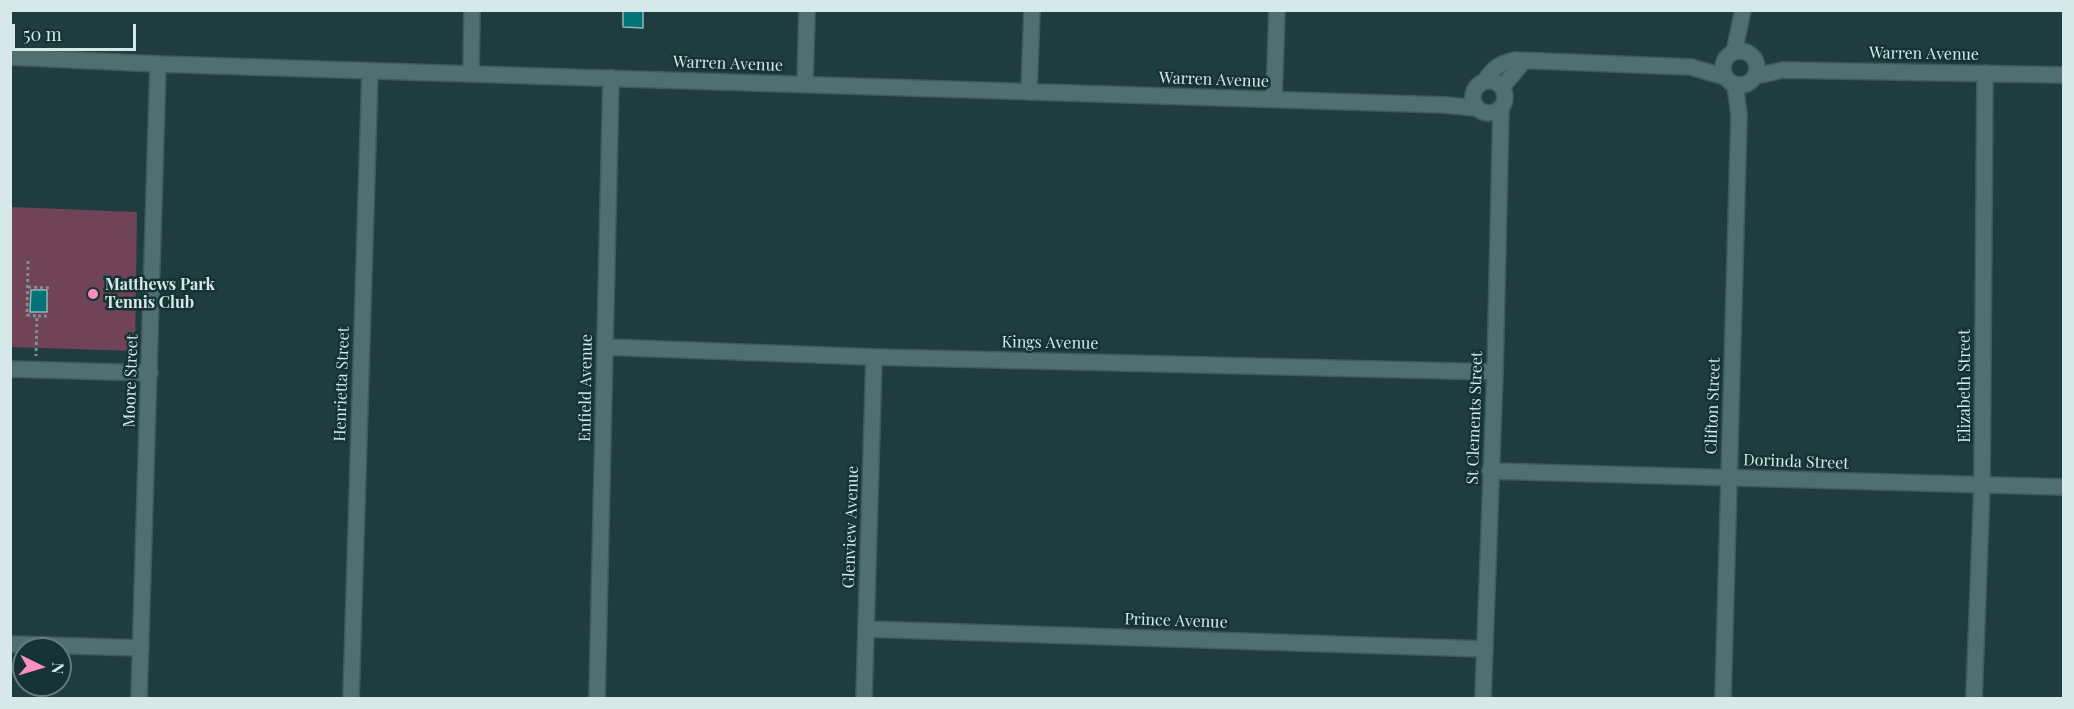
<!DOCTYPE html>
<style>
body{margin:0}
#map{position:relative;width:2074px;height:709px;overflow:hidden;background:#1f3d3e;font-family:"Playfair Display",serif}
canvas{display:block}
.frame{position:absolute;inset:0;border:12px solid #d7e8e8;pointer-events:none}
.north{position:absolute;left:12px;top:637px;width:60px;height:60px;box-sizing:border-box;background:#153334;border:2px solid #637b7c;border-radius:50%;rotate:95deg;font-size:16px;font-weight:700;line-height:24px;text-align:center;color:#d7e8e8}
.north::after{content:'';display:block;margin:auto;width:21px;height:27px;background:#fc8fc2;clip-path:polygon(50% 0,100% 100%,50% 72%,0 100%)}
.scale{position:absolute;left:12px;top:24px;width:124px;height:27px;box-sizing:border-box;border:3px solid #d7e8e8;border-top:0;padding-left:8px;font-size:18px;line-height:21px;white-space:nowrap;color:#d7e8e8;-webkit-text-stroke:4px #153334;paint-order:stroke}
</style>
<div id="map">
<canvas width="2074" height="709"></canvas>
<div class="frame"></div>
<div class="north">N</div>
<div class="scale">50 m</div>
</div>
<script>
const context = document.querySelector('canvas').getContext('2d');
context.lineJoin = 'round';
function fill(path, color) {
  context.fillStyle = color;
  context.fill(path, 'evenodd');
}
function strokePath(path, color, width, dash) {
  context.strokeStyle = color;
  context.lineWidth = width;
  context.lineCap = dash ? 'butt' : 'round';
  context.setLineDash(dash || []);
  context.stroke(path);
}
function drawText(font, color, halo, rows, align = 'center') {
  context.font = font + ' "Playfair Display",serif';
  context.lineWidth = 5;
  context.setLineDash([]);
  context.textBaseline = 'middle';
  context.strokeStyle = halo;
  context.fillStyle = color;
  for (const [text, x, y, turn = 0] of rows) {
    context.save();
    context.translate(x, y);
    context.rotate((+turn || 0) * Math.PI / 180);
    context.textAlign = isNaN(turn) ? turn : align;
    if (halo) context.strokeText(text, 0, 0);
    context.fillText(text, 0, 0);
    context.restore();
  }
}
fill(new Path2D(`
 M11,207L137,212L135,351L11,347Z`), '#704357');
const building = new Path2D(`
 M623,10H643V28L623,27Z
 M31,290H47V312H30Z`);
fill(building, '#027376');
strokePath(building, '#94b5b6', 1.5);
const minor = new Path2D(`
 M1723 68a17 17 0 1 1 34 0a17 17 0 1 1-34 0Z
 M1734,52L1743,10
 M10,57L158,64L1445,105L1477,108
 M471,74L472,10
 M1756,76L1783,70L2064,75
 M1473 97a16 16 0 1 1 32 0a16 16 0 1 1-32 0Z
 M1485,81C1493,68 1500,63 1515,60L1691,67L1725,77
 M805,85L807,10
 M1502,87L1524,61
 M1029,92L1032,10
 M1274,99L1277,10
 M605,347L874,357L1495,372
 M10,369L150,373
 M1490,471L2064,487
 M866,629L1485,649
 M10,644L141,648
 M139,698L158,64
 M351,698L370,71
 M597,698L611,78
 M864,698L874,357
 M1483,698L1495,372L1501,108
 M1723,698L1739,115L1735,85
 M1974,698L1982,485L1985,73`);
strokePath(minor, '#405b5c', 18);
strokePath(new Path2D(`
 M28,261L27,315L37,316L36,356
 M28,287L49,288
 M38,316H48`), '#799192', 3, [3, 3]);
strokePath(minor, '#506f70', 15);
for (const [x, y, r, color] of [
 [93,294,6,"#fc8fc2"]
]) {
  const dot = new Path2D();
  dot.arc(x, y, r, 0, 2 * Math.PI);
  context.fillStyle = color;
  context.fill(dot);
  strokePath(dot, '#153334', 2);
}
drawText('16px', '#d7e8e8', '#153334', [
 ["Warren Avenue",1924,54,1],
 ["Warren Avenue",728,64,2],
 ["Warren Avenue",1214,80,2],
 ["Kings Avenue",1050,343,1],
 ["Moore Street",131,381,-88],
 ["Henrietta Street",342,384,-88],
 ["Elizabeth Street",1965,386,-90],
 ["Enfield Avenue",586,388,-89],
 ["Clifton Street",1713,406,-88],
 ["St Clements Street",1475,418,-88],
 ["Dorinda Street",1796,462,2],
 ["Glenview Avenue",851,527,-88],
 ["Prince Avenue",1176,621,2]
]);
drawText('bold 16px', '#d7e8e8', '#153334', [
 ["Matthews Park",105,285],
 ["Tennis Club",105,303]
], 'left');
</script>
